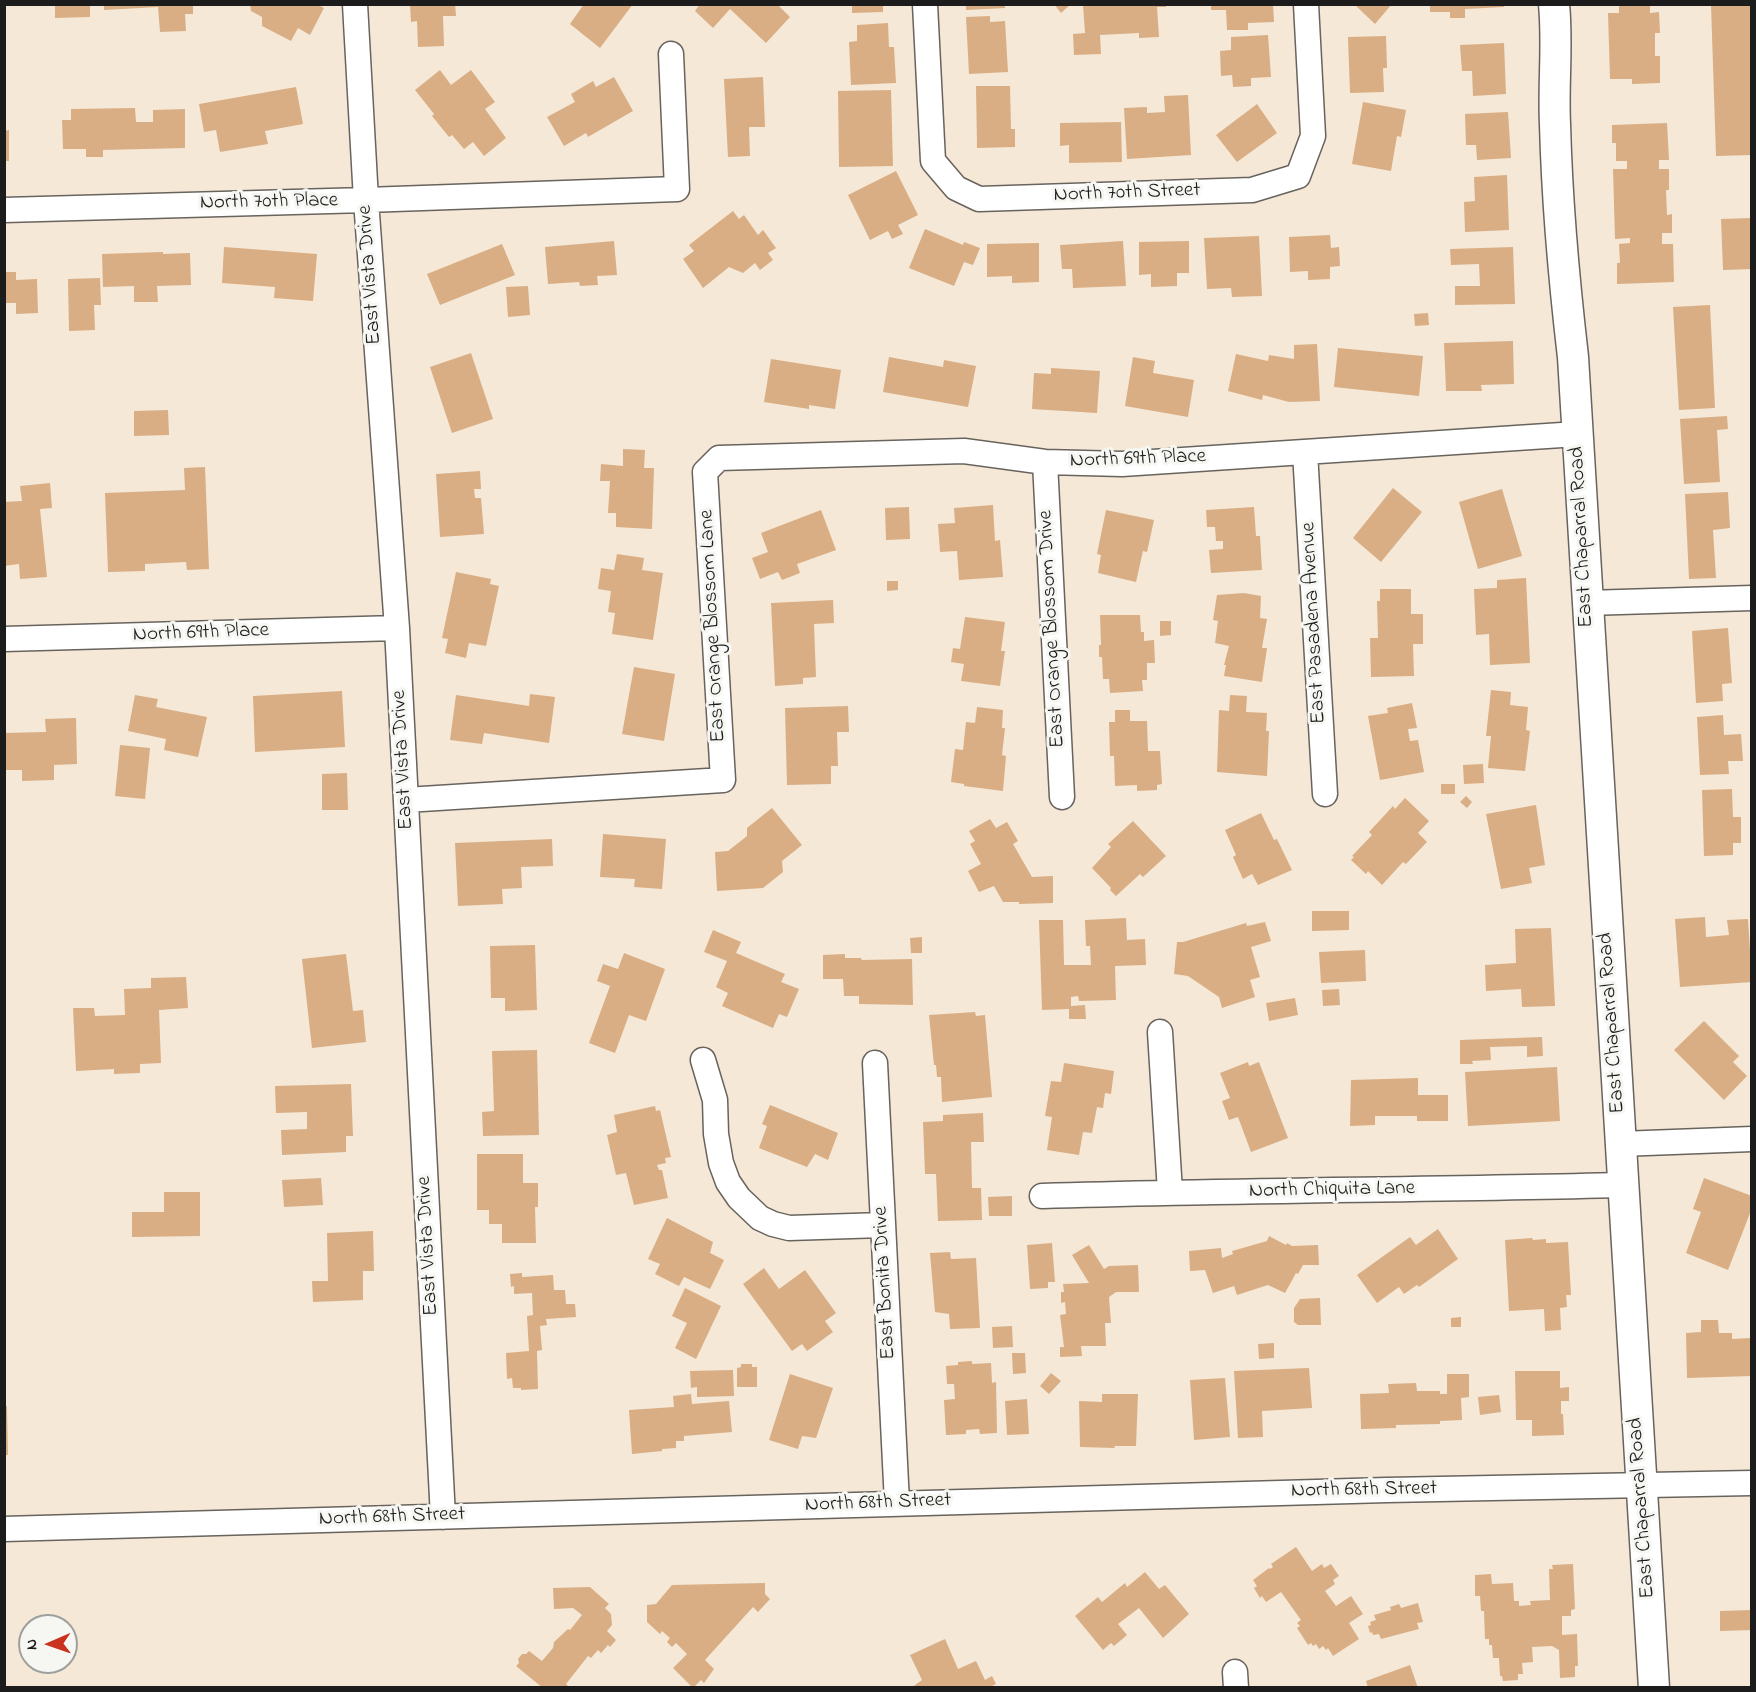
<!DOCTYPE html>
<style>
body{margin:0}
#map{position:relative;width:1756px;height:1692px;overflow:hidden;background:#f5e8d7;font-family:"Indie Flower",sans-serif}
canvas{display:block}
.frame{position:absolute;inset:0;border:6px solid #1c1c1c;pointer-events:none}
.north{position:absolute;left:18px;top:1614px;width:60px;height:60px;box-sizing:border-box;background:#f6f6f2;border:2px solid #9f9f9c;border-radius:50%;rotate:268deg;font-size:16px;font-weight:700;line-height:24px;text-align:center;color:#1c1c1c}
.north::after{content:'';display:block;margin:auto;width:21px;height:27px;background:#c8321e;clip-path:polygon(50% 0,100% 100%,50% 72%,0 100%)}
</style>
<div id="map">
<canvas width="1756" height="1692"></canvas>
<div class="frame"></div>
<div class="north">N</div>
</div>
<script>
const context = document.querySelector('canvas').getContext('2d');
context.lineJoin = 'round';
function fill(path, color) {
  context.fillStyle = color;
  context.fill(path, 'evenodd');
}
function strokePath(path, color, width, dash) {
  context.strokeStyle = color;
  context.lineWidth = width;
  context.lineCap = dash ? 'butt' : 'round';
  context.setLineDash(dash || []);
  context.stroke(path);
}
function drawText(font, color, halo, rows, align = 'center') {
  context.font = font + ' "Indie Flower",sans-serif';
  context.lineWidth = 6;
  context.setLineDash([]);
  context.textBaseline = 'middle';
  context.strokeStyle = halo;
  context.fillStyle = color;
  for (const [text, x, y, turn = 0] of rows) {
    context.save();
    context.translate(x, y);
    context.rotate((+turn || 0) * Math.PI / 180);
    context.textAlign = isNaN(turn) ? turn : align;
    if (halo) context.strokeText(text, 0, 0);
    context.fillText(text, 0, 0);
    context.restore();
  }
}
fill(new Path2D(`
 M55,4H90V17L55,18Z
 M104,4H193V14H185L186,31L160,32L158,7L104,10Z
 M250,4H316L324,8L310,35L298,28L291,41L262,26V17L251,11Z
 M410,4H455L456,16H443L444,46L418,47L417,21L411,22Z
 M584,4H633L600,48L570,24Z
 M700,4H777L790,17L766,43L730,9L713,28L695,11Z
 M852,4H883V12L852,13Z
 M966,4H1005V8L966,10Z
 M1054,4H1071L1061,13Z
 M1166,4V7H1157L1159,37L1139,38V33L1100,35L1101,54L1074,55L1073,34L1085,33L1083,5Z
 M1211,4H1273L1274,22L1248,23V30H1227L1226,10H1211Z
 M1354,4H1392L1375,24Z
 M1430,4H1504V7L1465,9V18H1450V12H1430Z
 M1619,4H1650V13L1659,12L1660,33H1655V56H1660V83L1632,84V79H1610L1608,13H1619Z
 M1711,5H1752V155L1716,156Z
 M990,16V22L1005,21L1008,72L969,74L966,17Z
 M888,23L889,47H894L896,83L851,85L849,42L857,41V25Z
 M1268,35L1271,77L1251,78V86L1233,87L1232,75L1221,76L1220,51L1231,50V37Z
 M1386,36L1387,68H1383L1384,92L1350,93L1348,37Z
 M1504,43L1506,94L1473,96L1472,71H1462L1460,45Z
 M440,70L451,85L471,70L495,102L485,109L506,138L484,156L473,142L464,149L452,135L449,137L432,116L434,114L415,90Z
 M614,77L633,111L588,137L586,133L564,146L547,117L575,102L571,94L593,81L596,87Z
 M763,77L765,127H749L750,156L728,157L724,79Z
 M976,86H1010L1011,129H1015V147L977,148Z
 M296,87L303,124L265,131L268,144L220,152L216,130L204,132L199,104Z
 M891,90L893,166L839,167L838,91Z
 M1188,95L1191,155L1127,159L1124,108L1147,107V113L1165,112L1164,96Z
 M1363,102L1406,110L1401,137L1397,136L1391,171L1352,164Z
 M1257,104L1277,133L1237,162L1216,135Z
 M135,108L136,122H153V110L185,109V148L103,150V157H86V149H63L62,120H71V109Z
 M1508,112L1511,158L1477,160L1476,145H1466L1465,114Z
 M1121,122L1122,162L1069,163V145L1060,146V123Z
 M1667,123L1669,160H1659V169H1669V190H1666L1667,215L1672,214V233H1662V244H1673L1674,282L1617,284V263H1620L1619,244L1630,243V238L1615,239L1613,169H1627V161H1616V143H1612V125Z
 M9,130V161H4V131Z
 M896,171L918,215L898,225L903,234L892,239L888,231L870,240L848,195Z
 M1507,175L1509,230L1465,232L1464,202L1475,201L1474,177Z
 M733,211L739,219L744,215L758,235L763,230L776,248L768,253L773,260L760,270L755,263L743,273L729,267L703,288L683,259L694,251L689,245Z
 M1752,218V269L1723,270L1721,219Z
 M925,229L963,245L964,242L980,248L973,265L964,262L954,286L909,268Z
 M1330,235L1331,248L1339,247L1340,266L1330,267V279L1308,280V271L1290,272L1289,237Z
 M1259,236L1262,296L1232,297L1231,288L1207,289L1204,238Z
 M614,241L617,275L597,276L598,285L580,286L579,282L548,284L545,247Z
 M1123,241L1126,286L1073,288L1072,269H1062L1060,245Z
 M1189,241V273H1177V286L1151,287V274L1139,275V242Z
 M1039,243V282L1012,283V276L987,277V244Z
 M502,244L515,275L440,305L427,274Z
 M224,247L317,254L313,301L274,298L275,287L222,283Z
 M1513,247L1515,304L1455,305V286H1480L1479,264L1451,265L1450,249Z
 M163,252V254L190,253L191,285L157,286L158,302H134V286L103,287L102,254Z
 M4,272H16V280L37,279L38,313L16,314V303H4Z
 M100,278L101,305H94L95,330L69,331L68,279Z
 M528,286L530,315L508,317L506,287Z
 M1710,305L1715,408L1679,410L1673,307Z
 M1428,313L1429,325L1415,326L1414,314Z
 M1513,341L1514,384L1481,385L1482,391H1446L1444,343Z
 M1317,344L1320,401L1289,402L1263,395L1262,400L1228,391L1236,354L1268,361L1269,355L1294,359V345Z
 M1338,348L1423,356L1419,396L1334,387Z
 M471,353L493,419L452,433L430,367Z
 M889,357L943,367L944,360L976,366L968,407L883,392Z
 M1133,357L1155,361L1153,373L1194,380L1188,417L1125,406Z
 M771,359L841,370L835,409L809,405V409L764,402Z
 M1051,368L1100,371L1097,413L1032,409L1034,373L1051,374Z
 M168,410L169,435L134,436V411Z
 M1727,416L1728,429L1717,430L1720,482L1684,484L1680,419Z
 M623,449L645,450L644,468H654L652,529L616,527V513H608L610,481H600L601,464L623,466Z
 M205,467L209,569L187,570L186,562L145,564V571L108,572L105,493L185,490L184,468Z
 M480,471L481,489H474L475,498H481L484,534L440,537L436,474Z
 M50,483L52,508L40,509L47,577L20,579L19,564L4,566V502L22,501L20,486Z
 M1393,488L1422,512L1381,562L1353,538Z
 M1502,489L1522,556L1478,569L1459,502Z
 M1728,492L1730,528L1713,530L1716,578L1689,579L1685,494Z
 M993,505L995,541L1000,540L1003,577L959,580L957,551L940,552L938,524L955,523L954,508Z
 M909,507L910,539L886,540L885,508Z
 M1254,507L1256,536H1260L1262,570L1211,573L1209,550L1223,549V541H1216L1215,527H1207L1206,510Z
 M821,510L836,550L797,564L800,573L782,580L778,572L760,579L752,558L768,552L761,533Z
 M1106,510L1154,520L1147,552L1143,551L1136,582L1098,573L1101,555L1097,554Z
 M617,554L644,558L642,570L663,573L653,640L612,634L615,613L608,612L611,591L598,589L601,568L614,570Z
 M456,572L491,579L490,584L499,586L486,646L469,643L466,658L445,653L448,639L442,638Z
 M1526,578L1530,663L1490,665L1489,634L1476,635L1474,589L1497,588V580Z
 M887,581H898V590L887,591Z
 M1380,589H1411V614H1423V644H1413L1414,676L1371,677L1370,638H1378L1377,601H1380Z
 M1244,593L1261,596L1260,618L1267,619L1262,648H1267L1262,682L1224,676L1226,665H1224L1229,646L1215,643L1218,621L1213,620L1217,595Z
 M833,600L834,623L814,624L816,677L803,678V684L775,686L771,603Z
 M1100,615H1140L1141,632H1144V641L1154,640L1155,663H1147V680H1142L1143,691L1110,693L1109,679H1103L1102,657H1099V645H1101Z
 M965,617L1005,622L1001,651H1005L1000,686L961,681L964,664L951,662L953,648L960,649Z
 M1160,621H1171V635L1160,636Z
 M1728,628L1732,683L1722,684L1723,701L1696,703L1692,631Z
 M634,667L675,674L664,741L622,734Z
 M1491,690L1511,692L1510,705L1528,707L1526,730L1530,731L1525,771L1488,768L1491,736H1486Z
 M342,691L345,747L255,752L253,696Z
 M530,694L555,697L549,743L484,733L482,744L450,740L456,695L529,706Z
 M135,695L158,699L156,707L207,717L198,757L164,750L166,739L128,731Z
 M1230,695L1247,696L1246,712L1267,713L1266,731H1269L1267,776L1217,772L1219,710L1229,711Z
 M1412,703L1417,728L1408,729L1410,741L1418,740L1424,772L1380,780L1368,716L1388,713L1387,708Z
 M848,706L849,732H837L838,766H831V784L787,785L785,708Z
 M977,707L1003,710L1002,728H1005L1002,755L1006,756L1003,791L964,786V784L951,782L955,749L963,750L966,722L975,723Z
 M1115,710H1130V721H1147L1148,751H1160L1162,784L1157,785V790L1137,791V785L1115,786L1114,756H1110L1109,722H1115Z
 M1723,715L1724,735L1741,734L1743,761H1728L1729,774L1700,775L1697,717Z
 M76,718L77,764L54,765V780L22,781V770H4V733L46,732L45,719Z
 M120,745L150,748L145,799L115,796Z
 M1483,764L1484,783L1464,784L1463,765Z
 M347,773L348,810H322V774Z
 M1441,784H1455V794H1441Z
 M1732,789L1733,817H1741V843H1733V855L1704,856L1702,790Z
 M1466,796L1472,802L1467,808L1460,802Z
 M1405,798L1429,821L1418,833L1427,842L1406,864L1403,862L1382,885L1368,871L1366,874L1351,860L1354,857L1352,856L1372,835L1369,832L1393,806L1395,809Z
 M1536,805L1545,865L1529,868L1532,883L1501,889L1486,814Z
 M772,808L802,845L782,861L783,872L763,888L717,891L715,852L728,851L747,836V828Z
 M1261,813L1274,840L1277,839L1292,870L1258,885L1252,874L1243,879L1233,857L1236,855L1225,830Z
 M990,819L996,828L1007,822L1018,841L1013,844L1032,877L1053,876V903L1019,904V902H1003L994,886L979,892L968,871L981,864L970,844L975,841L969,831Z
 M1133,821L1166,856L1143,877L1140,874L1116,896L1110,890L1111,888L1092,868L1111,847L1108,844Z
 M603,834L666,839L662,889L634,887L635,879L600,877Z
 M552,839L553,866L521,867L522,888L502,889L503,904L458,906L455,843Z
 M1312,911H1349V930L1312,931Z
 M1705,917L1706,937L1729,935L1727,920L1748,919L1752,982L1680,987L1675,919Z
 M1126,918L1127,940L1145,939L1146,965L1115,966L1116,1000L1079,1001L1078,996L1071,997V1006L1085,1005L1086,1019H1069V1009L1042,1010L1039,920H1063L1064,965H1091L1090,946H1086L1085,920Z
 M1265,922L1271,941L1251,947L1260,977L1250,980L1255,997L1222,1008L1219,997L1188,976L1174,974L1177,942H1183L1246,923L1247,926Z
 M1551,928L1555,1006L1522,1007L1521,989L1486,991L1485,965L1516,963L1515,929Z
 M713,930L741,942L736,953L785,974L781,982L799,989L787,1017L779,1014L773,1028L722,1006L728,993L716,987L727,961L704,952Z
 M922,937V953H911L910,938Z
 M535,945L537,1010L505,1011V998H491L490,946Z
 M1365,950L1366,981L1321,983L1319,952Z
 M624,953L665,969L646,1021L629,1015L615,1053L589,1043L610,986L597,981L603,964L618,969Z
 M346,954L353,1011L363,1010L366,1042L312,1048L302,959Z
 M845,954V958H861L862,960L912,959L913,1005L859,1004V996H844L843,979H823V955Z
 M186,977L188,1008L159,1010L161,1063L140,1064V1073L114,1074V1069L76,1071L73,1008H94L95,1016L125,1015L124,989L151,988V978Z
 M1339,989L1340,1005L1323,1006L1322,990Z
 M1295,998L1298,1015L1269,1021L1266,1003Z
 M975,1012L976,1016L985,1015L992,1097L942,1102L941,1077H937L936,1065H934L929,1015Z
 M1704,1021L1739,1056L1733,1062L1747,1076L1724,1100L1674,1050Z
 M1542,1037L1543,1056L1527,1057V1046L1490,1047L1491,1060L1472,1061L1473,1064H1460V1040Z
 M537,1050L539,1135L483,1136L482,1112L494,1111L492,1051Z
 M1248,1062L1249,1066L1259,1062L1288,1138L1251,1152L1238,1117L1229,1120L1222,1101L1230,1098L1220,1073Z
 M1064,1063L1114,1071L1111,1094L1105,1093L1103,1108L1097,1107L1092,1133L1083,1132L1079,1155L1047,1150L1052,1117L1045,1116L1051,1081L1061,1082Z
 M1557,1067L1560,1121L1468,1126L1465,1072Z
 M1418,1078V1095H1448V1121H1417V1116H1375V1125L1350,1126L1351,1080Z
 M351,1084L353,1136H346V1152L282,1155L281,1130L307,1129V1112L276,1113L275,1086Z
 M770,1105L838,1133L828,1160L815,1154L807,1167L759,1148L767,1126L762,1124Z
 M655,1106L656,1111L660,1110L671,1157L665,1158L666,1163L657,1165L659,1170H662L668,1198L634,1205L626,1173L616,1175L607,1135L617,1132L614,1115Z
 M983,1113L984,1142H971L972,1188H981L982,1220L938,1221L936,1174H925L923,1122L943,1121V1115Z
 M477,1154H523V1183H538V1207H535L536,1243H502V1224H489V1210H477Z
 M321,1178L323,1205L284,1207L282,1180Z
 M1704,1178L1752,1196V1208L1728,1270L1686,1253L1701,1212L1693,1209Z
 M164,1192H200V1236L132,1237V1212H164Z
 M1012,1196V1216H989L988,1197Z
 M667,1218L713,1242L710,1253L724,1260L710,1289L684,1277L679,1286L655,1274L660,1264L648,1259Z
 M1438,1229L1458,1259L1419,1287L1417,1285L1404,1294L1399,1287L1377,1303L1357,1275L1410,1237L1416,1245Z
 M373,1231L374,1271H363V1300L313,1302L312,1281H328L327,1233Z
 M1269,1236L1286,1245L1287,1243L1292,1246L1318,1245L1319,1265H1303L1298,1274L1296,1273L1285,1293L1268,1285L1237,1295L1234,1286L1213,1293L1205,1270L1190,1271L1189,1251L1221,1248L1222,1258L1233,1254L1232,1251L1267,1241Z
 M1532,1238L1533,1240L1546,1239V1243L1568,1242L1571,1295H1566L1567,1307L1560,1308L1561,1330L1545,1331L1544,1309L1509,1311L1505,1240Z
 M1052,1243L1055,1282H1048V1288L1030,1289L1027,1245Z
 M1089,1245L1104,1269L1109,1266L1138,1265L1139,1292H1116L1109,1297L1111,1323H1105L1106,1346H1081L1082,1356L1060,1357V1347H1064L1060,1315L1066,1314L1065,1302L1061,1303V1292H1064L1063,1284L1089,1283L1072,1255Z
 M950,1252L951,1259L976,1258L980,1328L950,1329L949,1314L935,1312L930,1253Z
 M764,1268L779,1289L805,1270L836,1313L825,1321L833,1332L807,1351L802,1344L792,1351L743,1284Z
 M522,1273V1277L553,1275L554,1290H565L566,1304H575L576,1317L546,1319L547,1325L540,1326L542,1350L537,1351L538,1389L521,1390V1388H513L512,1378L507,1379L506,1353L529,1351L527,1316L533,1315L532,1293L514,1294V1286L511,1287L510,1274Z
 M685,1288L721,1306L696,1359L675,1348L687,1323L672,1316Z
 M1320,1298L1321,1325H1298L1294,1322V1308L1300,1299Z
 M1461,1317V1327H1451V1318Z
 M1701,1320H1718L1719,1333H1732V1339L1752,1338V1376L1687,1378L1686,1333L1701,1332Z
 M1012,1326L1013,1347L993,1348L992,1327Z
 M1274,1343V1358L1259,1359L1258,1344Z
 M1012,1353H1025L1026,1373L1013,1374Z
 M972,1361V1364L991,1363L992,1383L996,1382L997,1433L980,1434L979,1429L966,1430V1434L946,1435L944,1400L955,1399L954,1384H947L946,1366L958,1365V1362Z
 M741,1364H752V1367H757V1387H737V1368L741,1367Z
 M1309,1368L1312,1408L1262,1411L1263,1437L1238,1438L1234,1371Z
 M733,1370L734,1396L697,1397V1387L691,1388L690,1371Z
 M1515,1371H1560V1388L1569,1387V1401H1561V1414H1563L1564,1435L1532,1436V1420H1516Z
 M1051,1373L1061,1381L1049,1394L1040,1386Z
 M790,1374L833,1388L816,1438L802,1436L798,1449L769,1440Z
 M1447,1374H1469V1397L1461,1398L1462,1420L1440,1421V1424L1396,1425V1428L1361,1429L1360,1394L1389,1393L1388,1384L1416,1383L1417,1391H1440V1394H1447Z
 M1225,1378L1230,1437L1194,1440L1190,1380Z
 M691,1394L692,1404L729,1401L732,1432L684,1436V1441H676V1448L662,1449V1451L632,1454L629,1410L674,1407L673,1396Z
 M1102,1394H1138L1136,1446H1114L1115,1448L1080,1447L1079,1401L1102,1402Z
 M1499,1395L1501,1412L1480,1415L1478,1397Z
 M1027,1399L1029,1434L1007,1435L1005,1401Z
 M4,1406H7L8,1455H4Z
 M1296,1547L1312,1571L1322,1564L1324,1568L1331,1564L1339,1576L1333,1580L1335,1584L1325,1591L1336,1606L1351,1596L1363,1614L1349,1623L1359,1639L1333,1656L1328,1648L1326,1650L1323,1646L1319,1649L1316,1644L1313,1646L1311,1643L1308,1645L1297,1628L1300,1626L1297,1623L1301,1620L1281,1592L1266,1602L1262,1596L1260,1598L1254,1588L1257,1586L1253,1580L1269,1568L1270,1569L1273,1567L1271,1564Z
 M1573,1564L1575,1609L1571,1610V1616H1562V1635L1577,1634L1578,1666H1575V1677L1560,1678L1559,1650L1552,1646L1532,1647L1533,1662L1522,1663L1523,1674H1518V1680L1503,1681L1502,1676H1500L1499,1658H1493L1492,1645H1489V1639H1485L1484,1611H1481L1480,1596H1475V1575L1491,1574L1492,1584L1513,1583L1514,1601H1519V1606L1531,1605L1530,1601L1550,1600L1549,1569H1553L1552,1565Z
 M1145,1572L1159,1589L1165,1585L1189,1614L1163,1638L1139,1608L1118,1624L1127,1635L1114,1646L1111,1643L1103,1650L1075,1616L1098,1597L1102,1602L1125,1583L1127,1587Z
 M765,1583V1594L770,1599L758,1612L753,1607L705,1660L714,1669L704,1683L701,1680L693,1688L673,1668L687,1654L676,1643L672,1647L667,1642L670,1638L662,1631L660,1634L647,1622V1605L656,1604L672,1585Z
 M590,1587L609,1604L605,1608L611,1614L612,1625L607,1631L616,1640L610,1647L608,1645L601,1653L598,1650L591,1658L588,1656L566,1684L568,1686L566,1688H543L516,1666L519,1663L518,1659L522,1654H526L529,1651L542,1661L553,1648L554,1642L568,1629L570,1630L582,1615L573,1608L554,1609L553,1588Z
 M1418,1603L1423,1622L1417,1623L1419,1629L1381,1639L1379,1634L1373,1635L1372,1632L1370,1633L1368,1626L1371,1625L1370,1622L1376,1620L1374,1615L1391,1610L1390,1607L1399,1604L1401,1608Z
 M1752,1610V1630L1720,1631V1611Z
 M945,1639L958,1669L976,1661L985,1680L992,1676L996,1684L988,1688H911L922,1680L910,1655Z
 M1410,1665L1418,1688H1368L1366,1681Z`), '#d9ae84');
const minor = new Path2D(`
 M355,4L366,200L397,628L443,1517
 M925,4L933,161L956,188L979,199L1252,190L1298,176L1313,136L1306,4
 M4,210L366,200L677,189L671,54
 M1305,452L1325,794
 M1045,462L1062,797
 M1587,603L1752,598
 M4,639L397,628
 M406,800L723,780L705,472L719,458L964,451L1045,462L1122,464L1577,434
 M1160,1032L1170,1192
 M703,1060L715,1100L716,1134L721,1163L728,1182L739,1198L760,1218L773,1224L789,1228L883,1225
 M875,1063L897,1503
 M1620,1144L1752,1139
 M1042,1196C1236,1190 1429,1190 1623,1185
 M4,1529L1387,1490L1752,1483
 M1235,1672L1236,1688`);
const major = new Path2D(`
 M1554,4C1558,45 1553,84 1555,124C1557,202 1564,280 1573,357L1654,1688`);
strokePath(minor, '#68635d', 27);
strokePath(major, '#68635d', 33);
strokePath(minor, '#fff', 24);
strokePath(major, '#fff', 30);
drawText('21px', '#1c1c1c', '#f6f6f2', [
 ["North 70th Street",1127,194,-2],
 ["North 70th Place",269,203,-1],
 ["East Vista Drive",371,275,-94],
 ["North 69th Place",1138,460,-2],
 ["East Chaparral Road",1583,537,-93],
 ["East Pasadena Avenue",1315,623,-93],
 ["East Orange Blossom Lane",714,626,-93],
 ["East Orange Blossom Drive",1053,629,-93],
 ["North 69th Place",201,634,-2],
 ["East Vista Drive",404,760,-93],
 ["East Chaparral Road",1613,1023,-94],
 ["North Chiquita Lane",1332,1191,-1],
 ["East Vista Drive",429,1246,-93],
 ["East Bonita Drive",886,1283,-93],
 ["North 68th Street",1364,1491,-1],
 ["North 68th Street",878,1504,-2],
 ["East Chaparral Road",1643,1508,-94],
 ["North 68th Street",392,1518,-2]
]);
</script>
